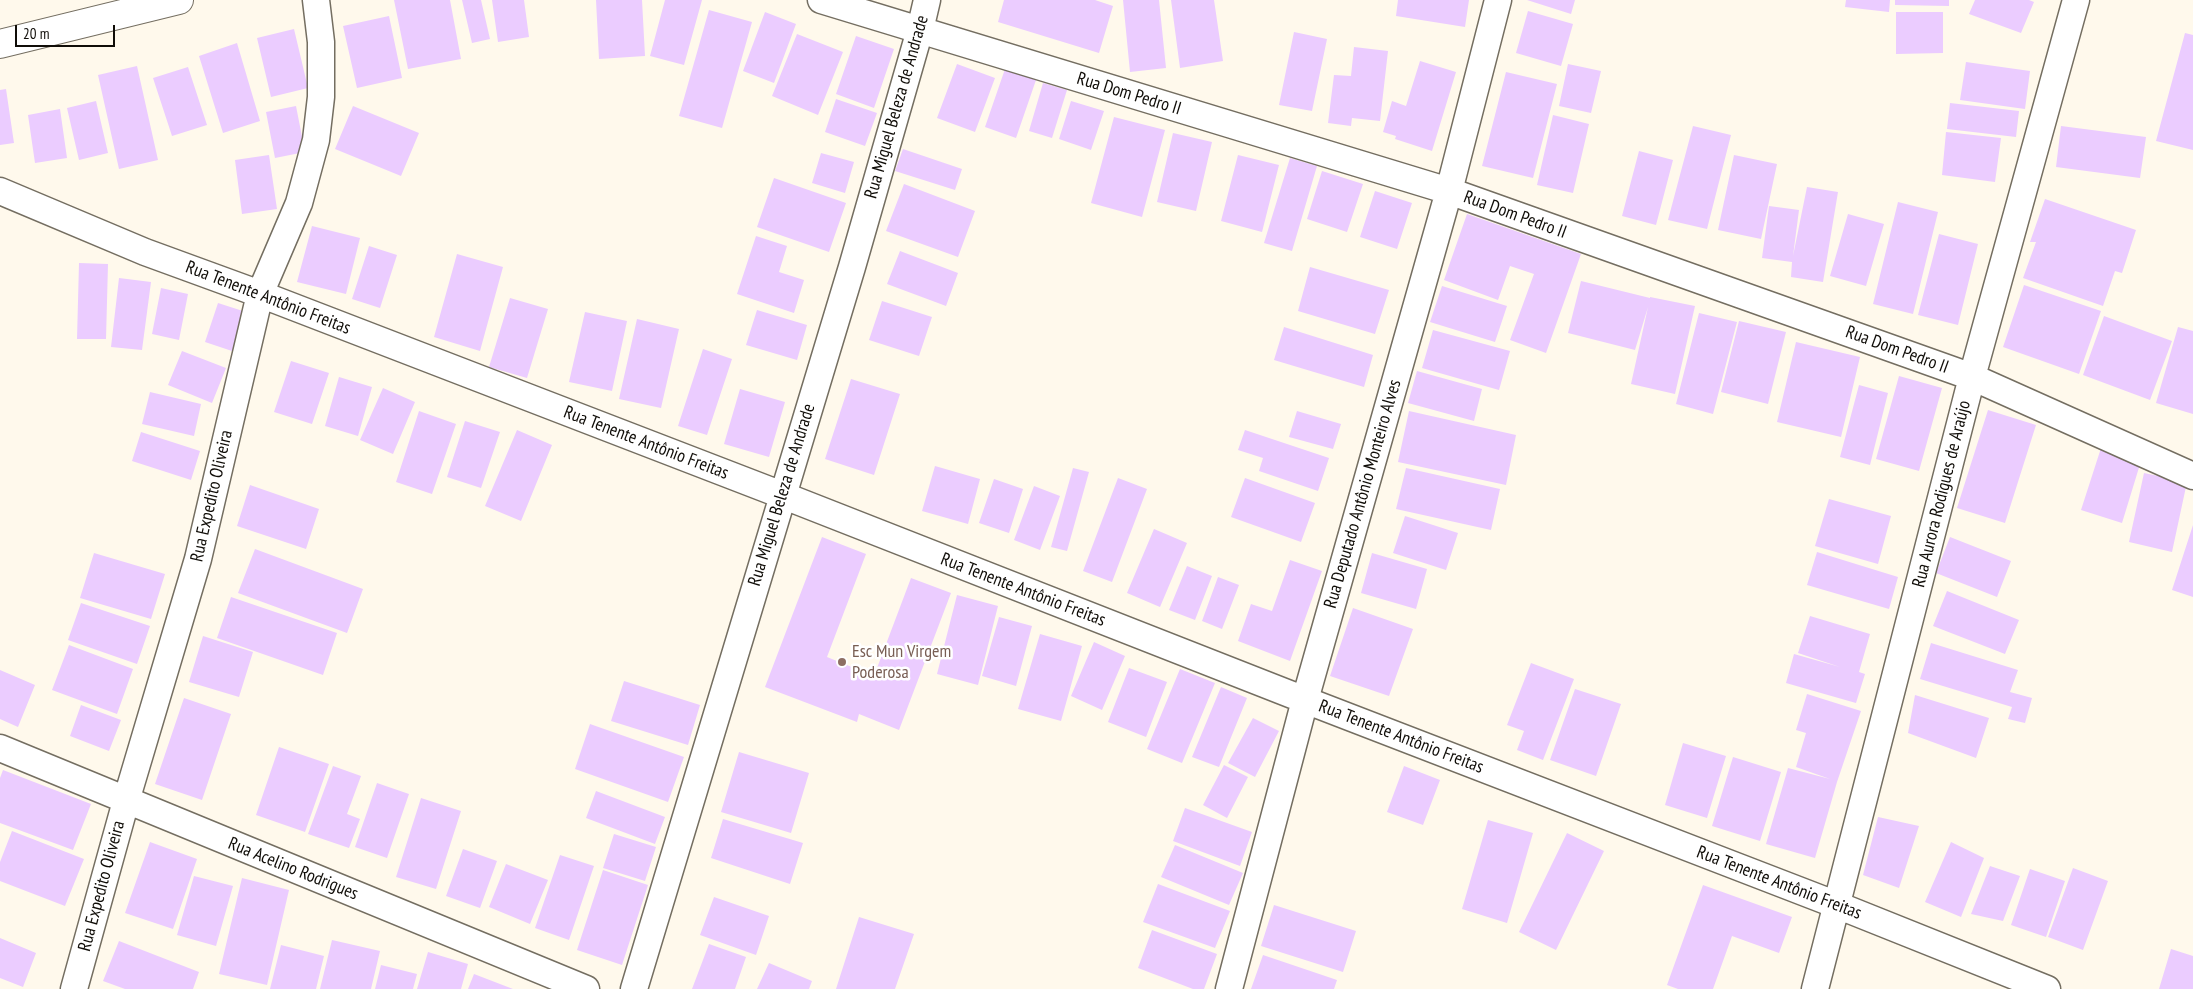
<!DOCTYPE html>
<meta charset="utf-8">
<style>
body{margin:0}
#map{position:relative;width:2193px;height:989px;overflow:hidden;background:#fff9ec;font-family:"PT Sans Narrow",sans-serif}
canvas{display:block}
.scale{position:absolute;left:15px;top:25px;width:100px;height:22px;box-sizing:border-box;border:2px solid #100d08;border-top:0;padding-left:6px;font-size:15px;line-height:18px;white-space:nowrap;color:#100d08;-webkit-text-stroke:4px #fff;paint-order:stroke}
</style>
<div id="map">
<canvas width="2193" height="989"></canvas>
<div class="scale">20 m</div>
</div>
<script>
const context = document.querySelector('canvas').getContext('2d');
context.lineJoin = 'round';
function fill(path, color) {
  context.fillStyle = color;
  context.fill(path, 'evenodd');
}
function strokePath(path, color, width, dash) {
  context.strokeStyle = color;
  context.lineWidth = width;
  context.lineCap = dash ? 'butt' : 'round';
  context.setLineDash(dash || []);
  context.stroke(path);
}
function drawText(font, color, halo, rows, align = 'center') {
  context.font = font + ' "PT Sans Narrow",sans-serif';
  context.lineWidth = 5;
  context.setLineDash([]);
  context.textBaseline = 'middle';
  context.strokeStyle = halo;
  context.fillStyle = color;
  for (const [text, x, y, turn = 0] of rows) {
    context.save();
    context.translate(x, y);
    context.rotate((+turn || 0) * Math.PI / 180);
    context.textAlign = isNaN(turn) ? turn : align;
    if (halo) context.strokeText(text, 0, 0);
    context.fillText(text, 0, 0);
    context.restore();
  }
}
fill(new Path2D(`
 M394,0H450L461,59L408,69Z
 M462,0H481L490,39L472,43Z
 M492,0H524L529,37L498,42Z
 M596,0H642L645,56L599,59Z
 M665,0H702L684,65L650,56Z
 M1004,0H1095L1113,6L1099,53L998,22Z
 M1123,0H1159L1166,68L1130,72Z
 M1171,0H1214L1223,61L1180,68Z
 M1398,0H1469L1465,27L1396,16Z
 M1527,0H1575L1571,14Z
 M1846,0H1890L1889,12L1845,7Z
 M1895,0H1949V6L1895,5Z
 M1975,0H2029L2034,2L2021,33L1969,14Z
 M709,10L752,22L722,128L679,116Z
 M1528,11L1573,24L1561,66L1516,53Z
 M765,12L796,24L774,83L743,71Z
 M1896,12H1943V53L1896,54Z
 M389,16L402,78L357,88L343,26Z
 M294,29L308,88L271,97L257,38Z
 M1294,32L1327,39L1312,111L1279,105Z
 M2185,33L2193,35V150L2156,141Z
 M797,34L843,52L818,115L772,96Z
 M856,36L894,49L874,108L836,94Z
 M237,43L260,121L223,133L199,56Z
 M1354,47L1388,51L1380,121L1352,118L1351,126L1328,123L1334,75L1351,76Z
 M1420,61L1456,72L1432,151L1395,139L1396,136L1383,132L1392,101L1406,106Z
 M1966,62L2030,71L2025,109L1960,100Z
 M957,64L995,78L975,132L937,118Z
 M1568,64L1601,71L1591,113L1559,106Z
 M137,66L158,160L119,169L98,75Z
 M188,67L207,125L172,136L153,78Z
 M1005,69L1036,80L1016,138L985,127Z
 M1506,72L1557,84L1533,178L1482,166Z
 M1043,83L1067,90L1052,138L1029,131Z
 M6,89L14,143L0,145V90Z
 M836,99L877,113L865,146L825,132Z
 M96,101L108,153L79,160L67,108Z
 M1071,101L1104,111L1091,150L1059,139Z
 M1950,103L2019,111L2016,137L1947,129Z
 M296,106L305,152L275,158L266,112Z
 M353,106L419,133L401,176L335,149Z
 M60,109L67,158L35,163L28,115Z
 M1553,115L1589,124L1573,193L1537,185Z
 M1114,117L1165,130L1142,217L1091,203Z
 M1693,126L1731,135L1707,229L1668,220Z
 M2061,126L2146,137L2140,178L2056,167Z
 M1946,132L2001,138L1995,182L1942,175Z
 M1173,133L1212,142L1196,211L1157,202Z
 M903,149L962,169L955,190L895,171Z
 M1639,151L1673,160L1656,225L1622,216Z
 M821,153L854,162L845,193L812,183Z
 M269,155L277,209L242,214L235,160Z
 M1238,155L1279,165L1262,232L1221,221Z
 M1734,155L1777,164L1761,239L1718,230Z
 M1290,158L1317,166L1292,251L1264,243Z
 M1322,171L1363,184L1347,232L1307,219Z
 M774,178L846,203L829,252L757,227Z
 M904,184L975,211L958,257L886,231Z
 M1807,187L1838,192L1823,282L1791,277L1792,262L1762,258L1769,206L1799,210L1793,256Z
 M1375,191L1412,203L1397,249L1360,237Z
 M2045,199L2136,230L2122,273L2115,271L2103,306L2023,278L2036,242H2030Z
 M1898,202L1938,212L1913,314L1873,304Z
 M1467,214L1581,254L1546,353L1510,340L1534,274L1510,266L1498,300L1444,280Z
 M1848,214L1884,224L1866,286L1830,276Z
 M312,226L360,238L346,294L297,282Z
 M1939,234L1978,244L1958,325L1918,315Z
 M756,236L787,246L779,272L804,280L794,313L737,294Z
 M369,246L397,255L380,308L352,299Z
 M900,251L958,273L946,306L887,284Z
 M457,254L503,267L480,351L434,337Z
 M79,263L108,264L106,339H77Z
 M1310,267L1389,290L1375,334L1298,311Z
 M119,278L151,282L142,350L111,347Z
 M1581,281L1650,298V297L1695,306L1675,394L1631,384L1648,307L1635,350L1568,333Z
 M2024,285L2101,311L2079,374L2003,347Z
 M1442,286L1507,306L1495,342L1430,322Z
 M161,288L188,294L179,340L152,334Z
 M510,298L548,309L527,378L489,367Z
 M882,301L932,317L919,356L869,340Z
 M218,303L246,312L232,351L205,342Z
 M757,310L807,325L797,360L746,345Z
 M585,312L627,321L612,391L569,382Z
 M1699,313L1737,322L1713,414L1676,404Z
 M2104,316L2172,341L2150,400L2083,375Z
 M637,319L679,329L661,408L619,399Z
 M1739,321L1786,332L1768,404L1721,392Z
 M1284,327L1373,355L1364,387L1274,360Z
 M2178,327L2193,331V414L2156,403Z
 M1433,330L1510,351L1499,390L1422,368Z
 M1796,342L1860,357L1841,437L1777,422Z
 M703,349L732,359L707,435L678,426Z
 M182,351L226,368L212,403L168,385Z
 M291,361L329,373L312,424L274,412Z
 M1417,371L1482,389L1474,421L1408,403Z
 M1899,376L1942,388L1919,471L1876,459Z
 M339,377L372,387L358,436L325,426Z
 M851,379L900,394L874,475L825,459Z
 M1859,385L1888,393L1870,465L1840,457Z
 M383,388L415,402L393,454L360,440Z
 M740,389L785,402L769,457L724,444Z
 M150,392L201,404L194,436L142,424Z
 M1988,410L2036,425L2005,523L1957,508Z
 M419,411L456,424L432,494L396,482Z
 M1297,411L1341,424L1333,449L1289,437Z
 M1409,411L1516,435L1506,485L1398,462Z
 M465,421L500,432L481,488L447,477Z
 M517,430L552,445L521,521L485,506Z
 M1245,430L1329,458L1318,491L1259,471L1263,458L1238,450Z
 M141,432L200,451L191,480L132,461Z
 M2101,448L2141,461L2122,523L2081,510Z
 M935,466L980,479L968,524L922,511Z
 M1073,468L1089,472L1067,551L1051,547Z
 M1406,468L1500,489L1491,530L1396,509Z
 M2144,473L2187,482L2172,552L2129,542Z
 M1118,478L1147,489L1112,582L1083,571Z
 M1245,478L1315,503L1301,542L1231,517Z
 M994,479L1023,489L1009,533L979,523Z
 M250,485L319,509L306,549L237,526Z
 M1034,486L1060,496L1040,550L1014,540Z
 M1829,499L1891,516L1878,564L1815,546Z
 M1405,516L1458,533L1446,570L1393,553Z
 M2193,525V597L2172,590Z
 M1154,529L1187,543L1160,607L1127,593Z
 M822,537L866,554L827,657L874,676L911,578L951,593L899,730L859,714L857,722L765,687Z
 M1950,537L2011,561L1997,597L1936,573Z
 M255,549L363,589L347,633L238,593Z
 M1817,552L1898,577L1889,609L1807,585Z
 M94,553L165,574L151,619L80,598Z
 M1372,553L1427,569L1416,609L1361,593Z
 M1290,560L1322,571L1290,661L1238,641L1251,604L1272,611Z
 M1187,566L1212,576L1195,620L1169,610Z
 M1218,577L1239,585L1222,629L1202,621Z
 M1947,591L2019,620L2005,654L1933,626Z
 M957,595L998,606L978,685L937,674Z
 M231,597L337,633L323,675L217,638Z
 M81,603L150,626L137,664L68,640Z
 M1353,608L1413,629L1389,696L1330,676Z
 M1810,616L1870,634L1859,672L1865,674L1856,703L1786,683L1794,654L1840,667L1798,653Z
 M999,617L1032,626L1016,686L982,676Z
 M1040,634L1082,646L1061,721L1018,709Z
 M203,636L253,652L239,697L189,682Z
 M1094,642L1125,656L1102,710L1071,696Z
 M1931,643L2018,670L2010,692L2032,698L2025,723L2008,719L2012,707L1920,679Z
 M69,645L133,669L117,714L52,690Z
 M1531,663L1574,679L1543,760L1517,750L1524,731L1507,725Z
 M1129,668L1167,682L1146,737L1108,722Z
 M1180,669L1215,683L1182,763L1147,749Z
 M0,670L35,685L18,727L0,719Z
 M624,681L700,705L688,745L611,721Z
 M1221,687L1247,698L1219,767L1192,757Z
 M1575,689L1621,704L1596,776L1550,760Z
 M1807,694L1861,711L1837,782L1815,858L1766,844L1788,768L1830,779L1796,767L1806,733L1796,730Z
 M1915,695L1989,718L1976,758L1908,733Z
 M184,698L231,714L202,800L155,784Z
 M81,705L121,720L109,751L70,736Z
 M1253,718L1279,731L1255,777L1228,763Z
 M590,724L684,757L668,802L575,769Z
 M1683,743L1726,756L1707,818L1665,805Z
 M279,747L329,764L305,832L256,815Z
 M739,752L809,773L791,833L721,812Z
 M1733,757L1781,772L1760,841L1712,826Z
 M1224,765L1248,777L1227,818L1203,805Z
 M333,766L361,776L347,814L360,819L349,848L308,834Z
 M1404,766L1440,780L1423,825L1387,812Z
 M3,770L91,804L73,850L0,823V778Z
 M377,783L409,794L387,858L355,847Z
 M596,791L665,817L655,844L586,818Z
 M421,798L461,811L436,889L396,877Z
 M1185,808L1252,832L1240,866L1173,841Z
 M1878,817L1919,826L1899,888L1863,875Z
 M723,819L803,843L790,884L711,858Z
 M1488,820L1533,833L1507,923L1462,909Z
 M12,831L84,859L65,906L0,881V862Z
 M1567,833L1604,851L1556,950L1519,932Z
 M614,834L656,847L645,881L603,868Z
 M150,842L197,859L173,929L125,913Z
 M1951,842L1984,858L1961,917L1925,902Z
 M1175,845L1243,873L1229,905L1161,877Z
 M463,849L497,861L480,908L446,896Z
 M560,855L594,866L569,940L535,928Z
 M506,864L548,880L530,924L489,907Z
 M1990,866L2020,876L2003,921L1971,914Z
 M2073,868L2108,881L2083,950L2048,937Z
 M2030,869L2065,881L2046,937L2011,925Z
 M603,870L648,885L622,965L577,950Z
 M194,876L233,886L216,946L177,935Z
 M242,878L289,890L267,985L219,974Z
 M1158,884L1230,911L1215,948L1143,922Z
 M1703,885L1792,917L1779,953L1732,936L1713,989H1678L1667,985Z
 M714,897L769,916L756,955L700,935Z
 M1274,905L1356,931L1343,972L1261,946Z
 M859,917L914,934L895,989H836Z
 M1152,930L1217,954L1204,989H1193L1138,968Z
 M0,938L36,953L23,987L0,978Z
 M332,940L380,951L371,989H320Z
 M119,941L199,972L193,989H125L103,981Z
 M709,944L746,957L735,989H692Z
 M281,945L324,956L316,989H270Z
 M2171,949L2193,956V989H2159Z
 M428,952L468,964L461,989H417Z
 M1263,955L1337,980L1334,989H1251Z
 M769,963L812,981L809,989H757Z
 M381,965L417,974L413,989H375Z
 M474,974L513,989H468Z`), '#ebccff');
const street = new Path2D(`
 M821,0L1449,191L1972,377L2193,476
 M0,191L145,252L260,294L782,495L1305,700L1837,905L2047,989
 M0,748L586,989
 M74,989L126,801L198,559L260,294L299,203L316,140L321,97V42L316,0
 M634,989L852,267L920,30L927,0
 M1229,989L1305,700L1449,191L1498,0
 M1815,989L1972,377L2076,0`);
const primary = new Path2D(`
 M0,44L179,0`);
strokePath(street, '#746e61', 29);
strokePath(primary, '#746e61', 30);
strokePath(street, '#fff', 26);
strokePath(primary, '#fff', 28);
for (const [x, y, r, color] of [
 [842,662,5,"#8d6e63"]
]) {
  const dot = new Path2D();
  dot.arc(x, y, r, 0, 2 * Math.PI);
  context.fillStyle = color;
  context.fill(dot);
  strokePath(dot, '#fff', 2);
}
drawText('18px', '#100d08', '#fff', [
 ["Rua Dom Pedro II",1129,94,17],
 ["Rua Miguel Beleza de Andrade",897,107,-74],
 ["Rua Dom Pedro II",1515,215,20],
 ["Rua Tenente Antônio Freitas",268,298,21],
 ["Rua Dom Pedro II",1897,350,20],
 ["Rua Tenente Antônio Freitas",646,443,21],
 ["Rua Deputado Antônio Monteiro Alves",1363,494,-74],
 ["Rua Aurora Rodigues de Araújo",1942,494,-76],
 ["Rua Miguel Beleza de Andrade",782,495,-73],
 ["Rua Expedito Oliveira",212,496,-77],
 ["Rua Tenente Antônio Freitas",1023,590,21],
 ["Rua Tenente Antônio Freitas",1401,737,21],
 ["Rua Acelino Rodrigues",293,869,22],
 ["Rua Tenente Antônio Freitas",1779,883,21],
 ["Rua Expedito Oliveira",102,886,-75]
]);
drawText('18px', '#785e54', '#fff', [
 ["Esc Mun Virgem",852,652],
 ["Poderosa",852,673]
], 'left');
</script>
